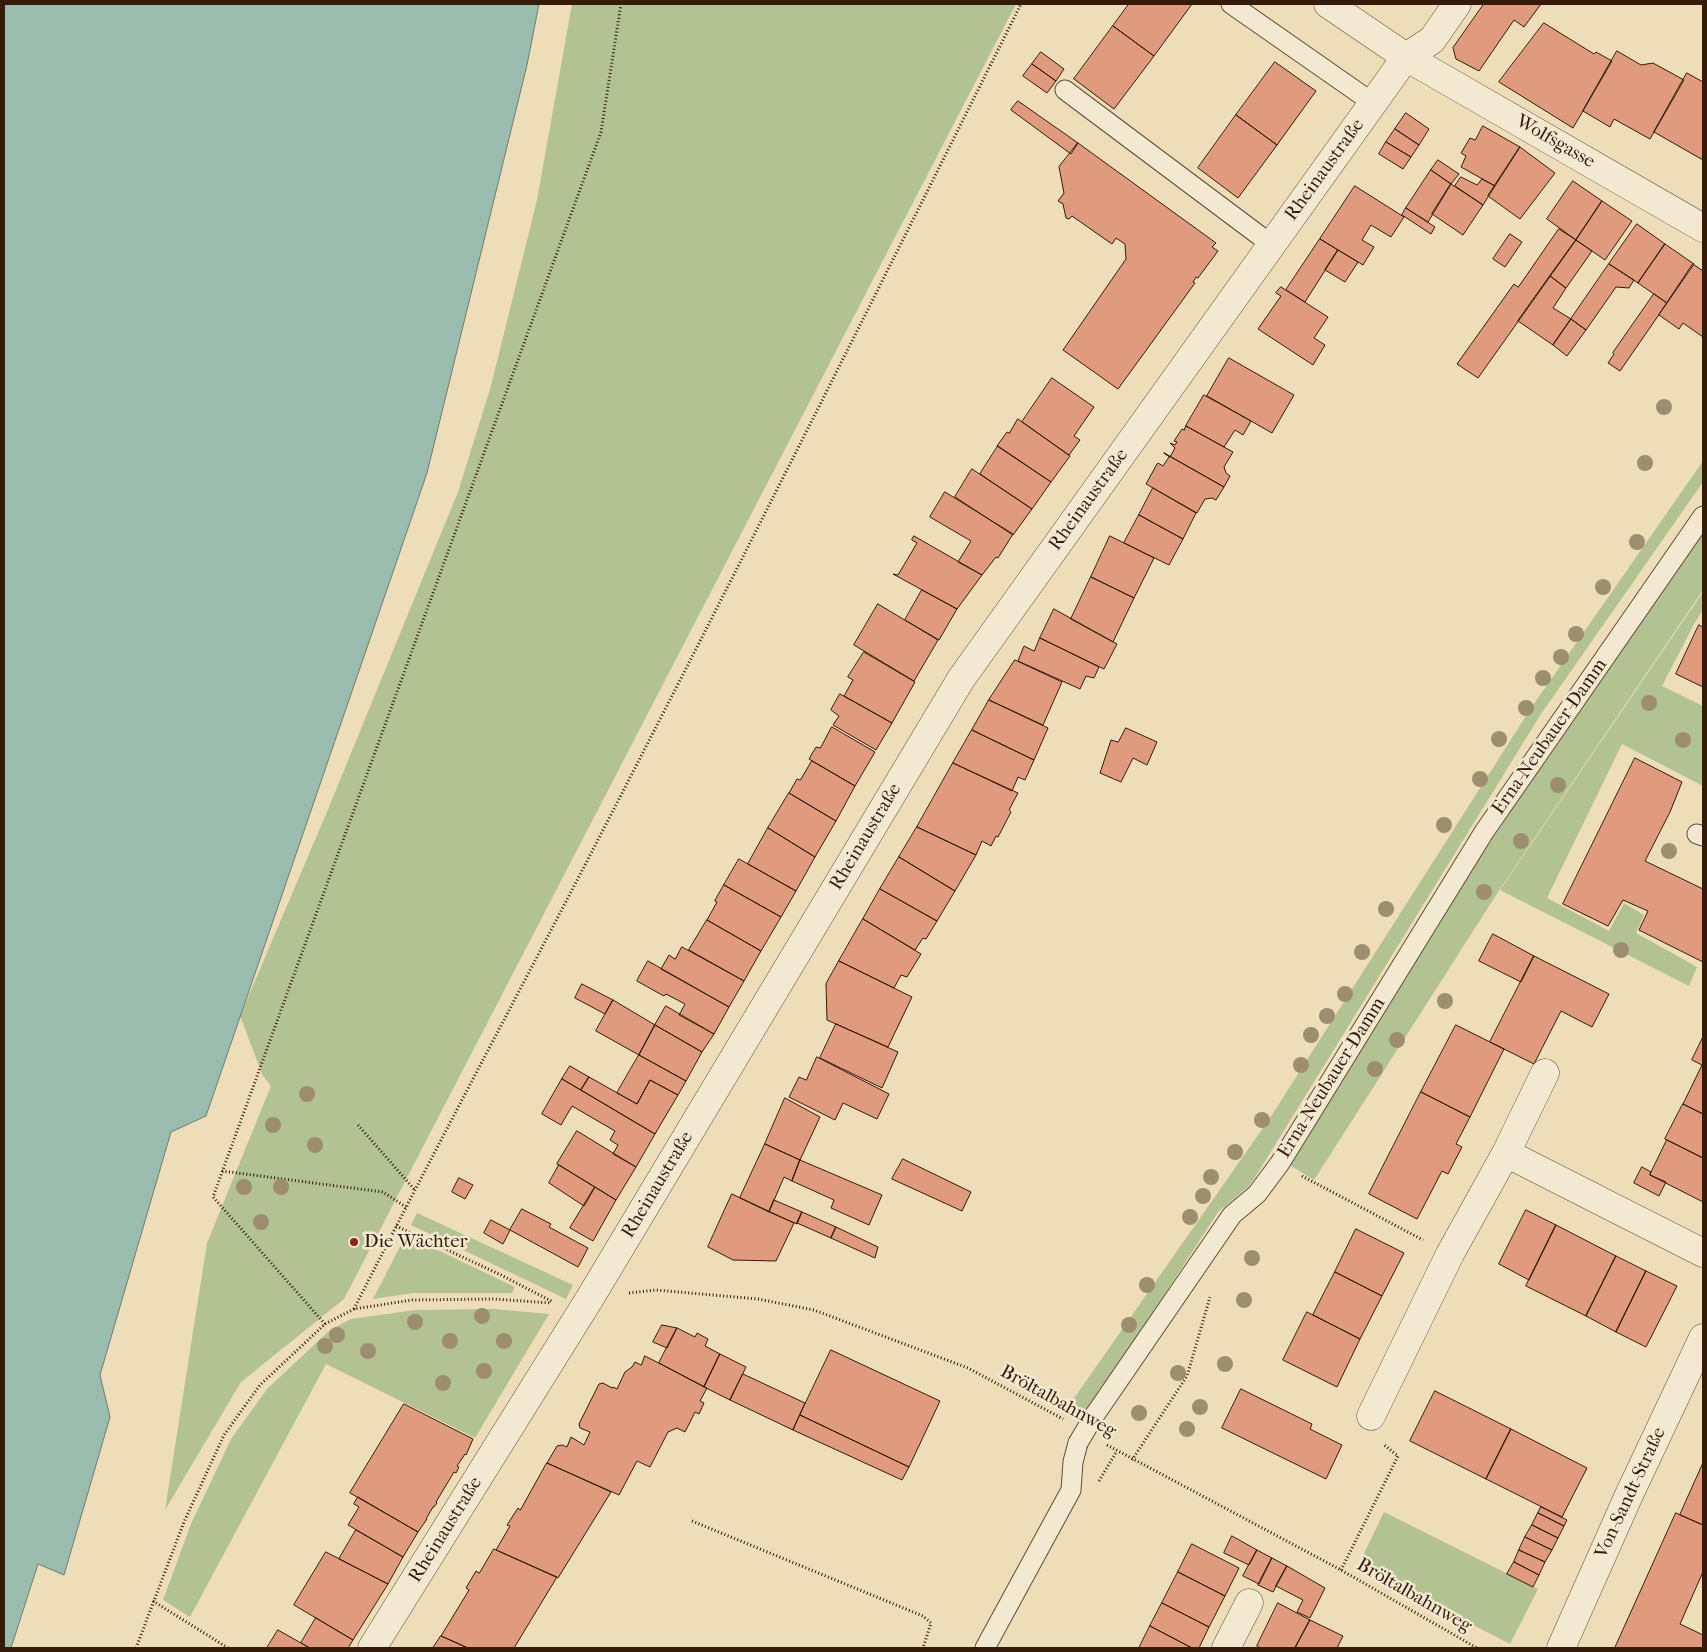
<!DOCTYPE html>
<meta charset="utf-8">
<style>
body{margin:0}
#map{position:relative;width:1707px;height:1652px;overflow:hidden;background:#edddb8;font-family:"IM FELL French Canon",serif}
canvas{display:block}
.frame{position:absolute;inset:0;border:5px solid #341b0a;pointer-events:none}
</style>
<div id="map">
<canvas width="1707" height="1652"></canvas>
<div class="frame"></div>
</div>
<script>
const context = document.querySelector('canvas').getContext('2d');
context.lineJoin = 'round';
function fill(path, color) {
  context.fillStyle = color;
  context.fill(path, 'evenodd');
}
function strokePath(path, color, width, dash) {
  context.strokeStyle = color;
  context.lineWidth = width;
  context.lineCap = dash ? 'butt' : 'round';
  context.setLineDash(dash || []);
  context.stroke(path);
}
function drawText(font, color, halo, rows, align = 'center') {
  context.font = font + ' "IM FELL French Canon",serif';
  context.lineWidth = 5;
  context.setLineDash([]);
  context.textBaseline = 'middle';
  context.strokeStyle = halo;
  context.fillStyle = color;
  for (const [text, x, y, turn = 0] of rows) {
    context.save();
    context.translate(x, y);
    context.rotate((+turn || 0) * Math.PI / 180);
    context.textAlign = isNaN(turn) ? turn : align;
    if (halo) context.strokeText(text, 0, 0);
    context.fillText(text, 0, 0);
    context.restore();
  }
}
fill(new Path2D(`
 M572,4H1016L344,1299L241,1382L165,1510L207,1243L271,1086L263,1076L240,1016L329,807L458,492L491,386L537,200Z
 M1703,461V482L1541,714L1254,1179L1248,1187L1218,1212L1087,1414L1070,1404L1270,1118L1531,708Z
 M1703,525V590L1500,889L1314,1180L1288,1164L1439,920L1619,646Z
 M1703,592V610L1694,624L1662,686L1703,706V786L1622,744L1547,898L1609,931L1624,903L1644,915L1636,933L1697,967L1689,986L1500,890Z
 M417,1213L573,1285L566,1299L411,1225Z
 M406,1235L515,1287L512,1293H413L373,1299Z
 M494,1309L549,1314L475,1438L326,1364L190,1617L163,1600L191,1524L231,1439L267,1389L330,1330L351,1319L415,1310Z
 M1384,1512L1538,1589L1510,1644L1358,1566Z`), '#b3c293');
const water = new Path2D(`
 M4,4H539L527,65L427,473L206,1116L171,1132L100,1375L110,1417L64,1575L38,1564L11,1648H4Z`);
fill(water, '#99bcae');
strokePath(water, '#717c6c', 1);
const building = new Path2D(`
 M1129,4H1192L1154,56L1113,26Z
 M1484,4H1541L1524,27L1514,20L1479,71L1456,59L1453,48Z
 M1544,23L1594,54L1596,52L1612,61L1573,128L1499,82Z
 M1113,26L1154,56L1114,109L1074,79Z
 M1617,51L1641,65L1653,63L1684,80L1650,139L1614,119L1610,127L1583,111Z
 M1041,52L1064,69L1056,81L1032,64Z
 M1275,62L1316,91L1277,145L1236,115Z
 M1032,64L1056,81L1047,93L1023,76Z
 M1687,73L1703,82V160L1654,132Z
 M1018,101L1078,143L1071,154L1011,110Z
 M1406,113L1429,129L1419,145L1395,129Z
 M1236,115L1277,145L1238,198L1198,168Z
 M1483,126L1520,147L1495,186L1461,167L1466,156L1461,153L1470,138L1475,140Z
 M1395,129L1419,145L1411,157L1386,142Z
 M1386,142L1411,157L1403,169L1379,154Z
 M1078,143L1216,243L1212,247L1218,251L1198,278L1196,277L1193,282L1195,283L1118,389L1063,350L1126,259L1125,244L1116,238L1112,244L1072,216L1069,219L1066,218L1063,204L1058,201L1064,193L1059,167Z
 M1520,147L1555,173L1520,219L1488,196Z
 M1438,160L1459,174L1451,184L1431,170Z
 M1431,170L1451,184L1428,222L1406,208Z
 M1461,177L1477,185L1482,179L1495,186L1483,205L1455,186Z
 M1573,181L1602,201L1576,240L1547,219Z
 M1451,184L1483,205L1463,235L1432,214Z
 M1355,186L1404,217L1391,237L1371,225L1362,240L1374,247L1363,265L1320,239Z
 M1602,201L1632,221L1605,260L1576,240Z
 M1406,208L1435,227L1431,234L1402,215Z
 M1637,224L1665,244L1638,283L1609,264Z
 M1559,229L1576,240L1478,378L1457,364L1514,284L1518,287Z
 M1510,234L1522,242L1505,267L1493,259Z
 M1320,239L1338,250L1305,302L1286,290Z
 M1576,240L1592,251L1566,288L1550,276Z
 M1665,244L1694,264L1667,303L1638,283Z
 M1338,250L1358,262L1345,282L1325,270Z
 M1609,264L1634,280L1629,288L1616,287L1586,330L1571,319Z
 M1693,264L1703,271V337L1683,323L1679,329L1659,315Z
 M1550,276L1566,288L1553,308L1571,319L1553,345L1518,321Z
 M1281,287L1328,317L1314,338L1325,345L1313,365L1258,329L1281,296L1276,293Z
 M1654,294L1667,303L1620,371L1608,363L1614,354L1613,353Z
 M1571,319L1586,330L1567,356L1553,345Z
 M1229,358L1294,395L1272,433L1207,396Z
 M1052,378L1094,407L1074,436L1080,440L1069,455L1022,422Z
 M1204,395L1251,421L1243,435L1235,430L1224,447L1186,426Z
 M1018,419L1070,456L1051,482L997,446L1007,432L1009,433Z
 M1186,426L1233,452L1224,467L1226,473L1230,476L1224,487L1164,453L1170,457L1175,448L1170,443L1175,445L1177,442L1174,441L1182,429L1184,430Z
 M998,446L1051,482L1032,509L980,474Z
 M1164,453L1224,487L1216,500L1212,498L1205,499L1197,513L1146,484L1157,464L1158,463L1163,466L1169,457Z
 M972,469L1032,509L1013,535L955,497Z
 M1153,488L1196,513L1183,539L1139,515Z
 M945,492L1013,534L998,558L996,557L982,575L958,562L971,541L930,517Z
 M1139,515L1183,539L1169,565L1124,543Z
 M914,536L982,575L957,609L893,574L898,575L917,543L912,540Z
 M1110,536L1154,558L1134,598L1091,577Z
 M1091,577L1134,598L1113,642L1071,619Z
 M922,590L957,609L939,640L905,620Z
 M878,604L938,640L914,681L854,645Z
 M1054,609L1117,644L1104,669L1040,638Z
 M1699,625L1703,627V687L1676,674Z
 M1040,638L1099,667L1094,678L1086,676L1080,689L1018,661L1024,646L1034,651Z
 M864,652L915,682L892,723L844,696L853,680L848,677Z
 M1015,660L1062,682L1043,725L989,700Z
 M840,694L892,723L876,750L833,725L839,716L831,710Z
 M989,700L1048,728L1034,760L972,730Z
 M832,727L875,752L855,786L809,759L816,747L820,748Z
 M1126,728L1157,742L1147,765L1133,758L1121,782L1100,773L1111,740L1118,742Z
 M972,730L1034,760L1025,780L1018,777L1012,791L953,763Z
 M1635,758L1682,782L1670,812L1645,861L1703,889V962L1639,930L1648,911L1623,900L1608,926L1563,904Z
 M812,761L855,786L836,821L789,793L797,779L800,780Z
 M953,763L1018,793L1009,810L1011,812L998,837L996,836L991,846L982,841L976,855L917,827Z
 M789,793L836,821L815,857L768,828Z
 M917,827L976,855L955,891L899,857Z
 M768,828L815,857L796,891L748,864Z
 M899,857L955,891L937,921L880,889Z
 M739,859L796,891L781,917L724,885Z
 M724,885L781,917L761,951L707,920L717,902L715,901Z
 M880,889L937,921L926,939L923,938L915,950L863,919Z
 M863,919L921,954L907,977L901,975L894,988L839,961Z
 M707,920L761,951L744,981L689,950Z
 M1493,934L1534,956L1521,982L1479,961Z
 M682,947L744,981L729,1007L661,969L669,955L675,959Z
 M1534,956L1609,994L1592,1027L1561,1011L1534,1064L1490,1042Z
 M648,961L729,1007L714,1034L679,1015L685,1004L666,994L664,996L662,995L637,981Z
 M839,961L912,997L888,1047L827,1020L826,984Z
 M582,984L613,1000L605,1014L575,998Z
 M613,1000L655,1025L639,1055L596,1031Z
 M666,1006L714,1034L702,1052L655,1025Z
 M836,1024L898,1052L882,1088L820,1058Z
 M655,1025L702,1052L686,1081L639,1055Z
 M1456,1025L1504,1049L1470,1117L1421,1092Z
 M1703,1037V1114L1683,1104L1702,1065L1692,1060Z
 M639,1055L686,1081L678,1095L650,1080L637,1104L617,1093Z
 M817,1057L889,1094L877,1119L843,1103L835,1120L789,1097L799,1077L806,1080Z
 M570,1066L589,1077L581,1090L562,1079Z
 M589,1077L637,1104L650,1080L678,1095L655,1134L581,1090Z
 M562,1079L655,1134L636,1167L613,1154L618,1145L610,1140L615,1131L572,1106L561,1125L542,1114Z
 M1421,1092L1470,1117L1456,1144L1462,1147L1448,1174L1442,1171L1417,1219L1369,1194Z
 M785,1098L820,1117L800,1160L765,1144Z
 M1683,1104L1703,1114V1158L1665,1139Z
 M577,1131L636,1167L616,1200L557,1164Z
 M1667,1140L1703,1158V1202L1650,1175Z
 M765,1144L800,1160L792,1181L784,1177L769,1212L740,1198Z
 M903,1159L971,1192L962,1211L892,1179Z
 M800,1160L882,1195L869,1225L831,1208L834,1200L792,1181Z
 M559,1165L595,1187L584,1206L549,1183Z
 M1642,1167L1651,1172L1650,1175L1666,1182L1659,1196L1634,1183Z
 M459,1178L473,1185L465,1199L452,1192Z
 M595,1187L616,1200L593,1241L570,1228Z
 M732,1194L794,1223L776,1261L733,1260L708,1247Z
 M774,1200L802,1212L797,1224L769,1212Z
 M522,1209L551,1224L549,1227L588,1248L578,1267L510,1230Z
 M1526,1210L1556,1225L1529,1280L1499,1264Z
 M802,1212L836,1227L831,1238L797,1223Z
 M491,1220L510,1230L503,1244L484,1233Z
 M1556,1225L1616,1256L1586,1316L1526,1286Z
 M836,1227L878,1247L875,1258L831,1238Z
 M1356,1229L1404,1253L1382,1296L1335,1272Z
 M1616,1256L1646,1271L1616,1332L1586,1316Z
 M1646,1271L1677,1286L1646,1347L1616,1332Z
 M1335,1272L1382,1296L1360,1339L1313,1315Z
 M1307,1312L1360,1339L1337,1387L1283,1360Z
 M662,1325L677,1328L667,1348L653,1342Z
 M677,1328L695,1337L697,1333L708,1339L705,1346L720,1354L704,1387L659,1363Z
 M831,1350L940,1401L909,1467L800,1415Z
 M720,1354L746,1367L730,1400L704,1387Z
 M645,1356L707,1388L700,1401L704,1403L699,1414L695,1412L685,1432L677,1428L668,1432L650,1467L637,1461L619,1495L547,1463L557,1446L562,1445L567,1447L571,1437L584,1445L590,1432L580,1428L579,1424L599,1384L603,1383L612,1388L613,1387L617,1389L625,1372L632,1367L635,1362L641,1365Z
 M743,1374L805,1403L793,1430L730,1400Z
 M1241,1389L1312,1424L1310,1429L1342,1445L1326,1479L1222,1428Z
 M1435,1391L1511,1429L1486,1479L1410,1441Z
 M404,1404L473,1439L466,1455L465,1454L457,1466L459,1467L456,1473L454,1472L436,1502L437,1503L434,1507H433L426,1519H427L418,1532L350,1493Z
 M800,1415L909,1467L902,1480L793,1430Z
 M1511,1429L1587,1468L1562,1517L1486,1479Z
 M547,1463L611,1492L558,1578L496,1550L510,1526L507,1525L518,1508L520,1510Z
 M1703,1463V1525L1680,1515Z
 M358,1497L418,1532L403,1557L348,1525L359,1507L354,1504Z
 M1541,1507L1567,1520L1564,1526L1538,1513Z
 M1538,1513L1564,1526L1558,1538L1532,1525Z
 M1676,1513L1703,1525V1572L1680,1624L1703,1635V1648H1615Z
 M1532,1525L1558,1538L1552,1550L1525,1537Z
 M356,1530L403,1557L388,1584L339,1559Z
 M1232,1536L1257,1550L1249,1565L1224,1553Z
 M1525,1537L1552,1550L1545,1562L1519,1550Z
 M1192,1544L1239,1568L1225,1596L1178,1572Z
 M494,1549L557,1577L514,1648H468L441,1636L469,1590L466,1588L476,1571L479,1573Z
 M1257,1550L1272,1558L1259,1584L1243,1576Z
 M1519,1550L1545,1562L1539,1575L1514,1562Z
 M326,1552L388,1584L353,1640L294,1605Z
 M1272,1558L1287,1566L1273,1592L1258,1585Z
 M1514,1562L1539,1575L1533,1587L1507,1574Z
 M1287,1566L1325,1588L1310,1618L1297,1612L1303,1600L1276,1586Z
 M1178,1572L1225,1596L1209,1627L1162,1603Z
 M1162,1603L1209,1627L1199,1648H1192L1150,1626Z
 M1278,1603L1310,1620L1295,1648H1261L1257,1646Z
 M316,1618L353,1640L348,1648H310L301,1643Z
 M1310,1620L1343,1636L1337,1648H1295Z
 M1150,1626L1192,1648H1139Z
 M278,1630L301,1643L310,1648H267Z
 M441,1636L468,1648H433Z`);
fill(building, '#e09b7e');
strokePath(building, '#341b0a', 1);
const service = new Path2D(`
 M1231,4L1373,103
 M1065,90L1272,245
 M1697,834L1703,836
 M1094,1416L1232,1215L1257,1194L1280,1163L1484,832L1703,516
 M985,1648L1071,1490L1073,1462L1078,1443`);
const minor = new Path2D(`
 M1328,4L1406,57L1703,228
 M1506,1153L1703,1253
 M1371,1416L1450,1254L1506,1153L1545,1073
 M372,1648L590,1298L961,679L1406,57L1432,40L1457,4
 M1226,1648L1249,1603
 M1561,1648L1629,1495L1703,1338`);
strokePath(service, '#624c36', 21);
strokePath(minor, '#624c36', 29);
strokePath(new Path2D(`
 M358,1125L414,1189
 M222,1171L383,1192L406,1207
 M1302,1176L1423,1240
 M396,1226L501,1275L553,1302
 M629,1293L656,1290L758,1299L814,1310L968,1368L1063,1419
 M354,1309C435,1149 520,991 602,832C744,557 883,280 1021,4
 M325,1324L213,1197L601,132L621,4
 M1107,1445L1341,1570L1477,1648
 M1132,1460L1187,1376L1210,1297
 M1099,1481L1117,1451
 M692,1521L923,1616L931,1623L923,1648
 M1341,1570L1398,1456L1383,1444
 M153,1601L228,1648
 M136,1648L184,1522L224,1435L260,1385L325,1324L354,1309L412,1300L494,1299L551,1303`), '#341b0a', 3, [1, 2.5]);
strokePath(service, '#f3e9d1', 19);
strokePath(minor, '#f3e9d1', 28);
const serviceBridge = new Path2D(`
 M1078,1443L1094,1416`);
strokePath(serviceBridge, '#624c36', 21, []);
strokePath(serviceBridge, '#f3e9d1', 19);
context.fillStyle = '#9c8e6f';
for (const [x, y] of [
 [1664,407],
 [1645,463],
 [1637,542],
 [1603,587],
 [1576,634],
 [1561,657],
 [1543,678],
 [1649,703],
 [1526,708],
 [1499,739],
 [1683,740],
 [1480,779],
 [1558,785],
 [1444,825],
 [1521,841],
 [1669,851],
 [1484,892],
 [1386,909],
 [1621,950],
 [1362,952],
 [1345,994],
 [1445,1001],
 [1327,1016],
 [1311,1035],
 [1397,1040],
 [1301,1065],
 [1375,1069],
 [307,1094],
 [1262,1120],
 [273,1125],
 [315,1145],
 [1235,1152],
 [1211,1177],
 [244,1187],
 [281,1187],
 [1203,1196],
 [1190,1217],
 [261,1222],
 [1252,1258],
 [1147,1285],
 [1244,1300],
 [482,1316],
 [415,1322],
 [1129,1325],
 [337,1335],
 [450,1341],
 [504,1341],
 [325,1346],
 [368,1351],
 [1225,1364],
 [484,1371],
 [1178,1373],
 [443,1383],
 [1200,1407],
 [1139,1413],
 [1187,1429]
]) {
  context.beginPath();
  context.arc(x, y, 8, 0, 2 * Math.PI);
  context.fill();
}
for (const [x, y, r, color] of [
 [354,1242,5,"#8f2418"]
]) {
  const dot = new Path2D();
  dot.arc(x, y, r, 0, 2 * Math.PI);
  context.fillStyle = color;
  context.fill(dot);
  strokePath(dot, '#f3e9d1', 2);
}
drawText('19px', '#341b0a', '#f3e9d1', [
 ["Wolfsgasse",1555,142,30],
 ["Rheinaustraße",1325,170,-54],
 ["Rheinaustraße",1089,500,-54],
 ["Erna-Neubauer-Damm",1550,737,-55],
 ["Rheinaustraße",866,837,-59],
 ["Erna-Neubauer-Damm",1332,1078,-58],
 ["Rheinaustraße",658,1185,-59],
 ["Bröltalbahnweg",1058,1402,29],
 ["Von-Sandt-Straße",1631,1493,-65],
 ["Rheinaustraße",446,1530,-58],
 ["Bröltalbahnweg",1414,1596,30]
]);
drawText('19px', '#341b0a', '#f3e9d1', [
 ["Die Wächter",364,1242]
], 'left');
</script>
